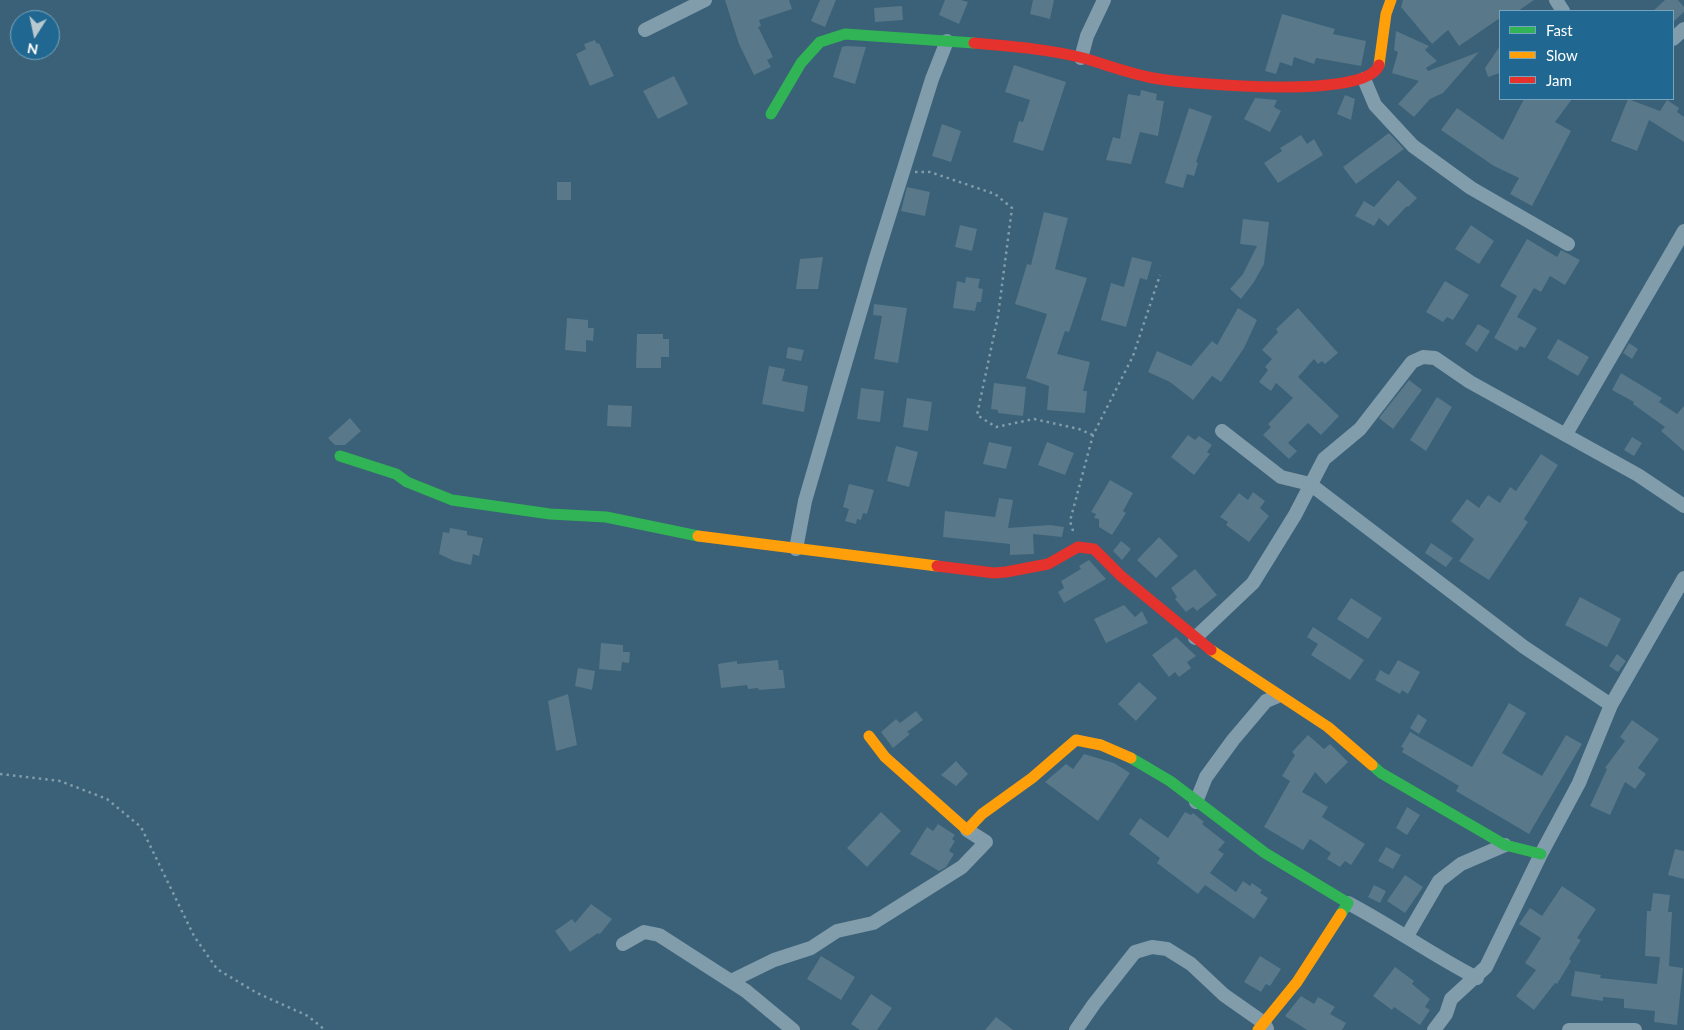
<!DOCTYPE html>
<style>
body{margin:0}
#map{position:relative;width:1684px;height:1030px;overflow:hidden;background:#3a6177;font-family:Lato,sans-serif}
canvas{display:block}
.legend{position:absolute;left:1499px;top:10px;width:175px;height:90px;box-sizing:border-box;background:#206891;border:1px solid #79a4bd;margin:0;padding:6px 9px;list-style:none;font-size:15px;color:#fff}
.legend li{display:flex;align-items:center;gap:10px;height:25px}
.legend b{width:25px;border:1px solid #79a4bd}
.north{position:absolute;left:10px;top:10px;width:50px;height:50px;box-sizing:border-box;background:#206891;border:1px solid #79a4bd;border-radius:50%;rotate:190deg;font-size:14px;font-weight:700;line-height:20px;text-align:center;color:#fff}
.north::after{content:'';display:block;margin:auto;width:18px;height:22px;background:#bac8cf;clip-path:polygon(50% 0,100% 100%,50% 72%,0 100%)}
</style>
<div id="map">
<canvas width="1684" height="1030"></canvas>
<ul class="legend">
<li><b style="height:6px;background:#30b455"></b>Fast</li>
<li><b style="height:6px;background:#ff9f0a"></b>Slow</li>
<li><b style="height:6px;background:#e5322d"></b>Jam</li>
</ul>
<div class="north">N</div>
</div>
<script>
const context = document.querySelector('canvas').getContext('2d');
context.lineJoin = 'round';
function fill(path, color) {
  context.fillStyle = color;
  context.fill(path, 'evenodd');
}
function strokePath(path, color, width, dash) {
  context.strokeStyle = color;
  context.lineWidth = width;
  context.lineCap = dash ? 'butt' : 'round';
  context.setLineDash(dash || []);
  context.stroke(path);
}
fill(new Path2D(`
 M725,0H789L792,9L759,20L761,26L758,27L773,57L767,60L771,67L754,75L739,44Z
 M820,0H836L825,27L811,21Z
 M945,0H961L968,2L959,24L939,15Z
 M1033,0H1054L1050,19L1030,14Z
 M1403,0H1534L1518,11H1500V18L1459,46L1448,30L1432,44L1401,7Z
 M1665,0H1678L1684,7V12L1673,22V11H1653Z
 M902,6L903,20L875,22L874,8Z
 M1282,14L1335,29L1333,34L1366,41L1361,66L1316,58L1314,64L1294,57L1292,66L1280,62L1276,74L1265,71Z
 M1396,31L1429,46L1425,50L1437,61L1426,68L1428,71L1479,52L1443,93L1430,99L1414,117L1398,104L1419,81L1392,73L1398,52L1394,50Z
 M595,40L597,44L599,43L614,76L590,86L576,54L586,49L584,44Z
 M846,46L866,47L855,84L833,77L842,47Z
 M1500,46V73L1488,77L1485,68Z
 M1014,65L1066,82L1043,151L1013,142L1019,121L1023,122L1030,100L1005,92Z
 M674,76L688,104L658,119L643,91Z
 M1141,90L1157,94L1156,100L1164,101L1158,136L1140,132L1131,164L1106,160L1113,137L1120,139L1128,94L1140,96Z
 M1345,95L1355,99L1351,120L1337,114Z
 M1255,98L1277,100L1274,107L1281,111L1270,132L1244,119Z
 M1524,99H1572L1555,122L1571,131L1532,206L1510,194L1519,178L1494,166L1441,130L1457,108L1503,140Z
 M1628,99L1660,111L1667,100L1679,108L1677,112L1684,117V142L1649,120L1637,151L1611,141Z
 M1189,108L1212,116L1196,162L1198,163L1194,176L1187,174L1183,188L1165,183Z
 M942,124L961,131L951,162L932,156Z
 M1389,133L1404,149L1356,184L1343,167Z
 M1301,135L1307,144L1314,139L1323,155L1278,183L1264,163L1282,151L1280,148Z
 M1398,180L1417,198L1408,207L1407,206L1388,226L1379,218L1374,226L1355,216L1364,201L1374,207Z
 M557,182H571V200H557Z
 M907,187L930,192L925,216L901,211Z
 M1044,212L1068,218L1055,269L1087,278L1069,332L1065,331L1057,354L1090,362L1083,391H1087L1085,413L1047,410L1049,386L1026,378L1047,314L1015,304L1027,264L1031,265Z
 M1243,219L1269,222L1264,264L1254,282L1241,299L1230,289L1243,274L1257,246L1240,244Z
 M960,225L977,229L972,251L955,247Z
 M1471,225L1494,241L1479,264L1455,249Z
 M1527,239L1557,257L1561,250L1580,260L1565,285L1550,276L1541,292L1534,288L1517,317L1537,328L1525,348L1520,346L1517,351L1494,338L1517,296L1500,286Z
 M823,257L818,289H796L800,259Z
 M1132,257L1152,262L1147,280L1140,278L1126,327L1101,320L1111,283L1124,287Z
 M966,277L980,279L978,288L983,289L981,302H977L975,311L953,308L957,281L965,283Z
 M1445,281L1469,295L1453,320L1447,317L1443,322L1426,312Z
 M874,304L907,308L898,363L874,359L882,316L873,315Z
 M1238,308L1257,320L1244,348L1221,382L1212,376L1193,400L1170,382L1148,372L1157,351L1191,366L1212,341L1217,345Z
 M1298,308L1338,353L1325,364L1322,361L1318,364L1314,359L1298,377L1339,416L1321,435L1308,423L1288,443L1297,451L1289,459L1263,435L1271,427L1268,424L1293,398L1276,383L1271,391L1259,382L1268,370L1265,367L1272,359L1262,350L1278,332L1276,329Z
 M567,318L588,320V328H594L593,341L586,340V352L565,350Z
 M1478,324L1490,331L1477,352L1465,344Z
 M637,334H663V339H669V357H661V368H636Z
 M1558,339L1589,357L1578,376L1547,358Z
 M1629,343L1638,349L1632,359L1623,353Z
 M788,347L804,350L801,361L786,358Z
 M769,366L785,369L782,381L808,386L804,412L762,404Z
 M1621,373L1662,398L1659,402L1677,414L1684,406V451L1661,431L1665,427L1633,404L1634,402L1612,390Z
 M1409,380L1422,390L1393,429L1379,418Z
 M994,383L1026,387L1023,416L998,413V410L991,409Z
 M861,388L884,391L880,422L857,419Z
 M1437,397L1452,407L1426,451L1410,440Z
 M907,398L932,402L928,431L903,427Z
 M608,405L632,406L631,427L607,426Z
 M350,418L361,431L345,445H335L328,438Z
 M1188,435L1195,440L1199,436L1212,445L1207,452L1210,454L1194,475L1171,457Z
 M1632,437L1642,443L1634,456L1624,450Z
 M989,442L1012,447L1006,469L983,464Z
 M1047,442L1074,453L1065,475L1038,465Z
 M896,446L918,452L909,487L887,481Z
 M1541,454L1558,465L1524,519L1528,522L1489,580L1459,561L1474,539L1451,521L1467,499L1479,508L1488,495L1500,503L1510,487L1516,491Z
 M1110,480L1133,493L1123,511L1126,513L1112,535L1099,527V519L1094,518L1096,514L1091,512Z
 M849,484L874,490L867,514L863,513L861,520L857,519L856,524L845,521L849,509L843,507Z
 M1253,492L1265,501L1260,508L1269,516L1249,542L1226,525L1228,522L1220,517L1239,493L1248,500Z
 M999,498L1013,500L1008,528L1050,525L1064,527L1062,537L1033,534L1034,554L1010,555V544L943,537L945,511L995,517Z
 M450,528L467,531V535L483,538L479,556L473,554L471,565L454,561L439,554L443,532L449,533Z
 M1159,537L1178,556L1156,578L1137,560Z
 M1121,541L1131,549L1122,560L1113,551Z
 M1431,543L1453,558L1446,567L1425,553Z
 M1089,560L1106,579L1064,603L1058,592L1064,588L1061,581L1081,569L1079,566Z
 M1195,569L1217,595L1197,611L1193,607L1186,612L1175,599L1177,597L1171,588Z
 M1580,597L1621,619L1607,647L1565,625Z
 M1351,598L1382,618L1368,639L1337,619Z
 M1124,605L1135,617L1142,611L1148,623L1106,643L1094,619Z
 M1313,627L1364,660L1350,680L1311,655L1318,644L1307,637Z
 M1176,637L1196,656L1187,662L1191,668L1179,677L1175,672L1169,677L1152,655Z
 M601,643L623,645V652H630L629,663L622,662L621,671L599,669Z
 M1617,654L1626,661L1618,672L1609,666Z
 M778,660L779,670H783L785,688L759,690L758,688L748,689L747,685L721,688L718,664L737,661V664Z
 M1398,660L1420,672L1408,694L1402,690L1400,694L1375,680L1380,670L1389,675Z
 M578,668L595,671L592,690L575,686Z
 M1139,682L1157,698L1136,721L1118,704Z
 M568,694L577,745L556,751L548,701Z
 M1509,703L1526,713L1502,753L1542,776L1566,735L1582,744L1529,834L1456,791L1459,786L1402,752L1404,748L1401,747L1410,732L1472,767Z
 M916,711L923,720L907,732L910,734L893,748L881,732L896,719L900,723Z
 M1418,714L1427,720L1419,734L1410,728Z
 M1632,720L1659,739L1638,768L1646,774L1635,789L1625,782L1610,815L1590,806L1607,769L1605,768L1625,741L1620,737Z
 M1308,735L1324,749L1330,744L1348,762L1326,784L1315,772L1302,792L1328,807L1322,817L1365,844L1351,865L1345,861L1340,867L1327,859L1331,853L1310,839L1303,850L1264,827L1290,781L1282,776L1295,755L1292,752Z
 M1084,754L1114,763L1130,773L1098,821L1045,782L1066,764L1073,769Z
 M956,761L968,774L956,786L941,775Z
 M1407,807L1420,815L1407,835L1396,828Z
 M881,812L901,831L867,867L847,848Z
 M1185,812L1191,815L1193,813L1204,822L1202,824L1225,842L1218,850L1224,854L1210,873L1236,892L1243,881L1250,886L1252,883L1262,890L1260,893L1268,898L1254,919L1205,885L1198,894L1157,863L1160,858L1129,834L1140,818L1168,838Z
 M938,824L955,835L952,839L955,841L949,851L954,854L946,867L939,871L910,854L927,827L933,831Z
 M1386,847L1401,855L1393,869L1378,861Z
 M1675,849L1684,851V879L1668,875Z
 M1405,875L1423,887L1405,913L1387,901Z
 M1374,885L1386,891L1380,903L1368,897Z
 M1562,886L1596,909L1577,938L1581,940L1569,959L1571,961L1557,984L1555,983L1534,1010L1516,996L1536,970L1525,963L1541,938L1519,924L1530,908L1542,916Z
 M1653,893L1670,895L1668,912H1672L1669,966L1683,968L1677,1025L1654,1022L1655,1011L1624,1008V999L1603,997V1001L1571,996L1575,971L1601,975L1600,978L1657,984L1660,957L1645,956L1647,911H1651Z
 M591,904L612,919L600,934L598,933L570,952L555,931L572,919L575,923Z
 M821,956L855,977L841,1000L807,979Z
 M1260,956L1281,969L1270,986L1266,984L1261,992L1244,982Z
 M1395,967L1414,981L1412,984L1430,999L1425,1007L1430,1010L1420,1025L1394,1007L1392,1010L1373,996Z
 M871,994L892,1008L877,1030H860L851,1024Z
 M1301,996L1314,1004L1318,997L1335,1007L1330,1014L1346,1023L1342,1030H1307L1285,1016Z
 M996,1017L1013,1030H985Z`), '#59788a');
strokePath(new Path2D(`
 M915,172H930L995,194L1012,208L998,316L977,415L996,427L1034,419L1079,429L1093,435
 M1073,531L1070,521L1093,435L1133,356L1160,275
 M0,774L60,781L107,799L141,827L194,936L217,969L257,993L308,1016L325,1030`), '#819caa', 2.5, [2.5, 4]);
strokePath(new Path2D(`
 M1556,0L1563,11
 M645,30L705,0
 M1673,39L1684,29
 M1081,58L1087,36L1104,0
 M1364,79L1375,105L1413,146L1471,188L1568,244
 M1222,431L1281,477L1310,484L1524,647L1611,705
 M1566,434L1684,231
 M796,549L805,501L875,261L932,79L947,41
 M1195,638L1253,583L1295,515L1324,459L1360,429L1412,362L1423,357L1435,358L1470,382L1638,475L1684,506
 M1196,802L1206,777L1233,740L1266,701L1278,696
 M1348,903C1392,926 1432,955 1477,978
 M1407,936L1439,881L1461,864L1505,845
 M623,944L644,932L659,935L746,991L793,1030
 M731,981L774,960L811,948L837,931L873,923L962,867L986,842L967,830
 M1076,1030L1094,1004L1135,952L1152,947L1167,949L1191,964L1224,995L1264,1023L1267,1029
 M1434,1030L1446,1014L1451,999L1486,967L1541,854L1579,783L1611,705L1684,578
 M1569,1030H1635`), '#819caa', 14);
strokePath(new Path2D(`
 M771,114L801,63L820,42L845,34L974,43
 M340,456L396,474L407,482L452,500L550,514L606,517L698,536
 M1131,758L1170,781L1265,853L1348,903L1341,914
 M1372,765L1381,773L1505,845L1541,854`), '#30b455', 11);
strokePath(new Path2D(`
 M1379,65L1386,14L1391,0
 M698,536L937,566
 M1211,650L1328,727L1372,765
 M869,736L885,757L967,830L982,814L1032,778L1076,740L1101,745L1131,758
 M1258,1030L1297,982L1341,914`), '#ff9f0a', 11);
strokePath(new Path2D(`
 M974,43C1009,46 1048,49 1083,58C1108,65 1133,75 1159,79C1192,84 1368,100 1379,65
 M937,566L994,573L1006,572L1048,564L1078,547L1094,549L1121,576L1211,650`), '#e5322d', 11);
</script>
